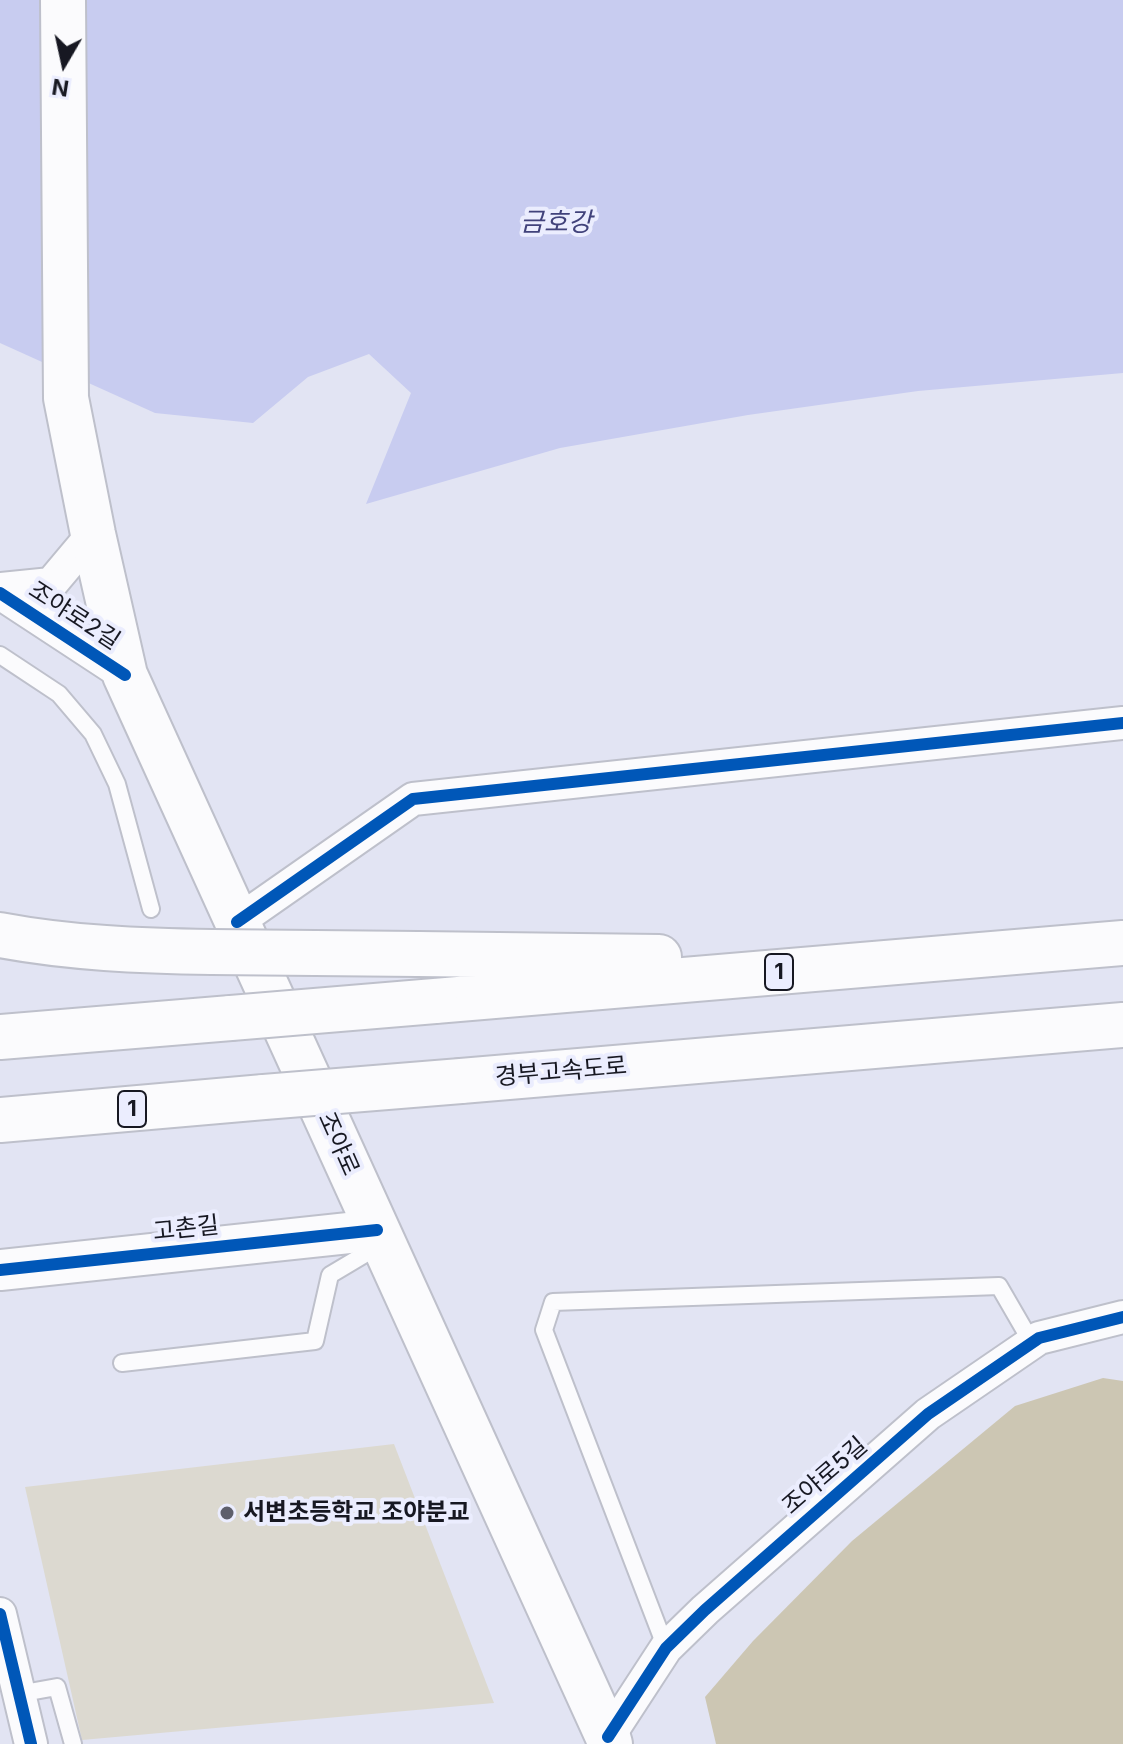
<!DOCTYPE html>
<meta charset="utf-8">
<style>
body{margin:0}
#map{position:relative;width:1123px;height:1744px;overflow:hidden;background:#e2e4f3;font-family:Inter,sans-serif}
canvas{display:block}
.north{position:absolute;left:24px;top:24px;width:80px;height:80px;-webkit-text-stroke:6px #ebedfe;paint-order:stroke;rotate:189deg;font-size:22px;font-weight:700;line-height:32px;text-align:center;color:#171822}
.north::after{content:'';display:block;margin:auto;width:28px;height:36px;background:#171822;clip-path:polygon(50% 0,100% 100%,50% 72%,0 100%)}
</style>
<div id="map">
<canvas width="1123" height="1744"></canvas>
<div class="north">N</div>
</div>
<script>
const context = document.querySelector('canvas').getContext('2d');
context.lineJoin = 'round';
function fill(path, color) {
  context.fillStyle = color;
  context.fill(path, 'evenodd');
}
function strokePath(path, color, width, dash) {
  context.strokeStyle = color;
  context.lineWidth = width;
  context.lineCap = dash ? 'butt' : 'round';
  context.setLineDash(dash || []);
  context.stroke(path);
}
function drawText(font, color, halo, rows, align = 'center') {
  context.font = font + ' Inter,"Noto Sans KR",sans-serif';
  context.lineWidth = 8;
  context.setLineDash([]);
  context.textBaseline = 'middle';
  context.strokeStyle = halo;
  context.fillStyle = color;
  for (const [text, x, y, turn = 0] of rows) {
    context.save();
    context.translate(x, y);
    context.rotate((+turn || 0) * Math.PI / 180);
    context.textAlign = isNaN(turn) ? turn : align;
    if (halo) context.strokeText(text, 0, 0);
    context.fillText(text, 0, 0);
    context.restore();
  }
}
fill(new Path2D(`
 M394,1444L494,1703L82,1740L25,1487Z`), '#dcd9d0');
fill(new Path2D(`
 M1103,1378L1123,1381V1744H716L705,1697L753,1641L852,1541L1015,1406Z`), '#ccc6b3');
fill(new Path2D(`
 M0,0H1123V373L918,391L748,415L560,448L366,504L411,393L369,354L308,377L253,423L155,413L0,343Z`), '#c8ccf0');
const service = new Path2D(`
 M0,655L59,694L93,734L117,784L151,909
 M122,1363L315,1341L330,1275L382,1244
 M666,1648L544,1330L553,1302L999,1286L1032,1343
 M18,1694L57,1687L73,1744`);
const minor = new Path2D(`
 M0,589L51,584L93,534
 M0,593L125,675
 M237,922L413,799L1123,723
 M0,1614L31,1744
 M608,1737L666,1648L705,1610L928,1414L1039,1338L1123,1317`);
const tertiary = new Path2D(`
 M0,1270L377,1230`);
const secondary = new Path2D(`
 M63,0L66,398L93,534L125,675L608,1737L610,1744`);
const motorway = new Path2D(`
 M0,935C69,948 141,951 212,952
 M418,954L659,957
 M435,1001L1123,943
 M0,1037L231,1018
 M461,1081L1123,1025
 M0,1120L264,1097`);
strokePath(service, '#bec0cb', 20);
strokePath(minor, '#bec0cb', 36);
strokePath(tertiary, '#bec0cb', 44);
strokePath(secondary, '#bec0cb', 48);
strokePath(motorway, '#bec0cb', 48);
strokePath(service, '#fbfbfd', 16);
strokePath(minor, '#fbfbfd', 32);
strokePath(tertiary, '#fbfbfd', 40);
strokePath(secondary, '#fbfbfd', 44);
strokePath(motorway, '#fbfbfd', 44);
const motorwayBridge = new Path2D(`
 M212,952L418,954
 M231,1018L435,1001
 M264,1097L461,1081`);
strokePath(motorwayBridge, '#bec0cb', 48, []);
strokePath(motorwayBridge, '#fbfbfd', 44);
strokePath(new Path2D(`
 M0,593L125,675
 M237,922L413,799L1123,723
 M0,1270L377,1230
 M0,1614L31,1744
 M608,1737L666,1648L705,1610L928,1414L1039,1338L1123,1317`), '#0057b8', 12);
for (const [x, y, r, color] of [
 [227,1513,8,"#5e5f6b"]
]) {
  const dot = new Path2D();
  dot.arc(x, y, r, 0, 2 * Math.PI);
  context.fillStyle = color;
  context.fill(dot);
  strokePath(dot, '#ebedfe', 3);
}
for (const [x, y, w] of [
 [779,972,28],
 [132,1109,28]
]) {
  const box = new Path2D();
  box.roundRect(x - w / 2, y - 18, w, 36, 6);
  context.fillStyle = '#ebedfe';
  context.fill(box);
  strokePath(box, '#171822', 2);
}
drawText('bold 22px', '#171822', null, [
 ["1",779,972],
 ["1",132,1109]
]);
drawText('24px', '#171822', '#ebedfe', [
 ["조야로2길",74,616,33],
 ["경부고속도로",561,1072,-5],
 ["조야로",338,1144,66],
 ["고촌길",186,1229,-6],
 ["조야로5길",825,1476,-41]
]);
drawText('bold 24px', '#171822', '#ebedfe', [
 ["서변초등학교 조야분교",243,1513]
], 'left');
drawText('italic 26px', '#41427b', '#ebedfe', [
 ["금호강",556,223]
]);
</script>
